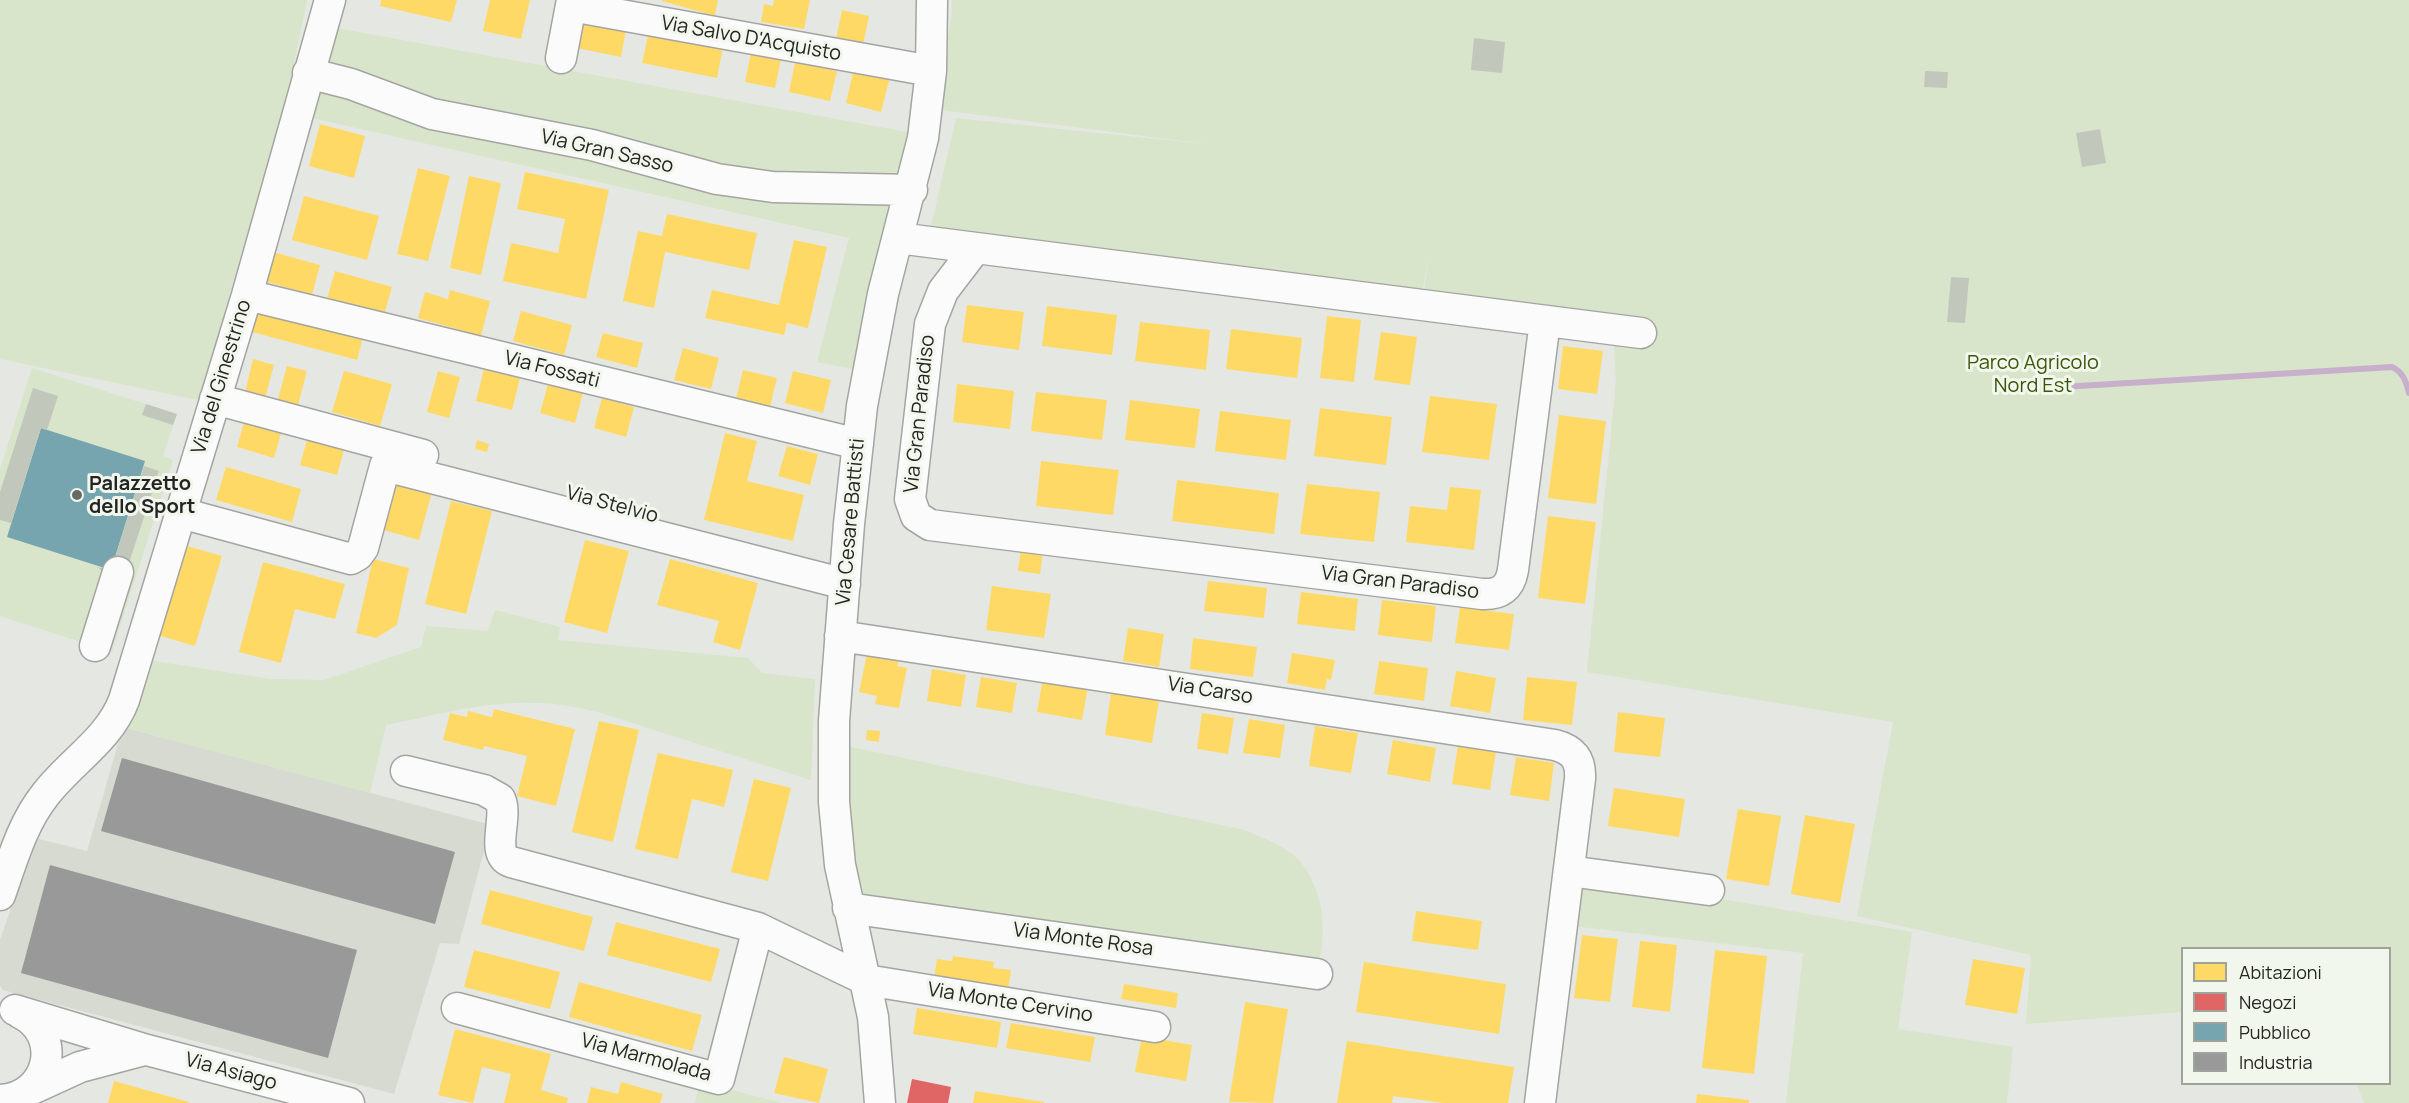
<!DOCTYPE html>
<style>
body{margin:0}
#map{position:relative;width:2409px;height:1103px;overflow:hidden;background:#e5e7e2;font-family:Manrope,sans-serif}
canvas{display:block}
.legend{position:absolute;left:2181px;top:947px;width:210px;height:138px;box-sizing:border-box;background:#f2f7ed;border:2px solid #a0a39c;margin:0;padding:8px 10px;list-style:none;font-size:18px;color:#242522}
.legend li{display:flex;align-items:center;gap:12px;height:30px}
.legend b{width:30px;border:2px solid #a0a39c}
</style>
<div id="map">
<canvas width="2409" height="1103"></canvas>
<ul class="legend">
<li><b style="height:16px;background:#ffd966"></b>Abitazioni</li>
<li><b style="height:16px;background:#e06666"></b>Negozi</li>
<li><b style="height:16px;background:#76a5af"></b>Pubblico</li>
<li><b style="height:16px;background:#999"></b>Industria</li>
</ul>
</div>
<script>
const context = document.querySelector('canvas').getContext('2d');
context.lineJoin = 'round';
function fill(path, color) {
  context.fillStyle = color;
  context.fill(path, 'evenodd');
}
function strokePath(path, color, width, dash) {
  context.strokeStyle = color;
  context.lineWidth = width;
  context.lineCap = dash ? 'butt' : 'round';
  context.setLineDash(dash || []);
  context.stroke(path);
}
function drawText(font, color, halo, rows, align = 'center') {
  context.font = font + ' Manrope,sans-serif';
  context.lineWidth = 6;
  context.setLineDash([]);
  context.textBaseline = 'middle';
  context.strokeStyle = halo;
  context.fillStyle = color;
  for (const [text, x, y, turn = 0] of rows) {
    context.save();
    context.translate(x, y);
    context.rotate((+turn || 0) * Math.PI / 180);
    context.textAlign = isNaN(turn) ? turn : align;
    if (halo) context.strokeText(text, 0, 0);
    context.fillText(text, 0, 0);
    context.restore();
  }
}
fill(new Path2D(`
 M123,727L491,825L459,944L440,943L394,1094L3,990L0,986V940L35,838L87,851Z`), '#d6dad0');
fill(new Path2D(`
 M0,0H307L286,102L227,302L203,401L0,359Z
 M952,0H2409V1103H2364L2357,1084H2390V948H2182V1012L2026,1024L2031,955L1857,916L1893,722L1587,672L1616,382L1614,346L1616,337L1423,301L1428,258L1421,300L929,235L956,118L1214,145L933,109L951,20Z
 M331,27L924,135L869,372L817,362L849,238L307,117Z
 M32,368L177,414L163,456L173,460L112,652L0,616V470Z
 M495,610L560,627L558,640L748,658L762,673L815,679L811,780L601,713C520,691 465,709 386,725L370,793L123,727L142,659L270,679L324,680L421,647L426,626L488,631Z
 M847,746L1245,830C1262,838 1284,845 1298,859C1325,889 1328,936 1316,974L855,900L847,845Z
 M1579,881L1711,897L1912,932L1898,1029L2013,1047L2007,1103H1786L1803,953L1573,926Z
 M700,1082L782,1103H695Z`), '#d8e5ca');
fill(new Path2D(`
 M381,0H457L451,22L380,6Z
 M490,0H530L521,39L483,31Z
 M718,0L715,16L662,1V0Z
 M774,0H810L804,29L761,22L764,4L773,6Z
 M842,10L869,16L863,45L836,39Z
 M583,21L626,30L621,57L577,48Z
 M649,31L723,47L717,78L642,63Z
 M751,53L781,59L775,88L745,82Z
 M795,62L837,71L830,101L789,92Z
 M855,64L891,73L881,112L846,103Z
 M320,124L365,136L354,178L309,166Z
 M418,168L450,176L428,261L397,254Z
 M525,172L609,190L586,299L503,281L511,243L558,253L565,219L517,209Z
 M469,176L501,183L481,275L450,268Z
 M304,196L379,216L367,260L292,240Z
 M667,214L757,233L749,270L665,252L654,308L623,301L638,231L662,236Z
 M794,240L827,247L808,328L787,323L784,335L705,318L712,290L779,305Z
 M273,252L320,265L312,295L264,281Z
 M335,271L392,287L384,315L327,299Z
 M450,290L490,301L481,336L418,318L425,292L448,299Z
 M259,305L364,333L357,360L252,332Z
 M967,305L1024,312L1019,350L962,342Z
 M1047,306L1117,315L1112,355L1042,346Z
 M521,311L572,325L564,355L513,341Z
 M1327,316L1361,320L1354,382L1320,378Z
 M1140,322L1210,330L1206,370L1135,361Z
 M1231,329L1302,338L1297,378L1226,369Z
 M1381,332L1417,337L1410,385L1374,380Z
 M603,333L643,343L637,368L596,357Z
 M1563,346L1603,351L1597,394L1558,389Z
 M683,348L719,358L711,389L674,380Z
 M253,359L274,365L265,398L245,393Z
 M485,365L521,374L512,410L476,401Z
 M287,366L307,371L298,405L278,399Z
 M743,370L777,378L770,407L736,399Z
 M344,371L392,384L380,426L332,412Z
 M438,371L460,377L449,418L427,412Z
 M793,371L831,380L823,413L785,403Z
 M549,380L584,389L575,423L540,413Z
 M957,384L1014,391L1010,429L953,422Z
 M1036,392L1107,400L1102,440L1031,431Z
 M1430,396L1497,404L1489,460L1422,452Z
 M602,398L634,407L626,437L594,428Z
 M1130,400L1200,409L1195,448L1125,440Z
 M1320,408L1392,417L1386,465L1314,456Z
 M1220,411L1291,420L1286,460L1215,451Z
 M1559,415L1606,421L1596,504L1548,498Z
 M244,422L281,433L274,458L237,447Z
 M725,433L757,441L747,481L804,495L793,541L704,520Z
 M307,440L344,450L337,475L300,465Z
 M477,440L489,444L487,452L475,449Z
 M787,446L818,454L810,485L778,476Z
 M1041,461L1119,470L1113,515L1036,506Z
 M226,467L301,489L292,522L216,500Z
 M1177,480L1279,493L1274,534L1172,521Z
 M393,482L432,492L419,540L380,529Z
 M1307,484L1380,492L1374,542L1300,534Z
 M1450,487L1481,490L1474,550L1406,542L1410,506L1447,510Z
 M451,501L492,511L466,614L425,604Z
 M1548,516L1596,522L1585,604L1538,598Z
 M585,540L629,551L607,633L564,622Z
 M184,545L222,556L195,646L157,635Z
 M1021,548L1043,551L1040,574L1018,571Z
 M373,559L409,568L397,625L376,638L356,633Z
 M670,559L758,583L740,650L713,642L719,621L657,605Z
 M263,562L345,584L335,619L295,609L281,663L239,652Z
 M1208,581L1267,588L1264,618L1204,611Z
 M992,586L1051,594L1044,638L986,630Z
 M1301,592L1358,599L1355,631L1297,624Z
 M1382,600L1436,606L1432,642L1378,635Z
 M1460,607L1514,614L1509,650L1455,643Z
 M1128,628L1164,634L1159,667L1123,661Z
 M1193,638L1257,647L1253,677L1190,669Z
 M1292,653L1335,660L1331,680L1327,679L1325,690L1287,683Z
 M867,654L899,661L897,666L907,668L899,708L875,704L877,696L859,692Z
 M1379,661L1428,668L1424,701L1374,694Z
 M932,669L966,675L961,707L927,701Z
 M1456,671L1496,678L1490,713L1450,706Z
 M981,677L1017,683L1012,713L976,707Z
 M1527,677L1577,682L1572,725L1523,720Z
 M1043,678L1088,686L1082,720L1037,712Z
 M1111,693L1159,700L1152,743L1105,735Z
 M494,709L575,729L556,806L517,796L527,756L484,746L483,750L443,740L450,713L467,717L468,711L492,717Z
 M1618,712L1665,718L1660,757L1614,752Z
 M1202,713L1234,718L1228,754L1197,749Z
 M1249,719L1285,725L1280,758L1243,753Z
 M599,721L639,730L613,842L572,832Z
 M1315,726L1358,733L1351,773L1309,766Z
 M867,730L880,731L879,742L866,740Z
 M1393,740L1436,748L1430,782L1387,774Z
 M1458,745L1496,751L1490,790L1452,784Z
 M658,753L733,770L724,807L692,799L678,859L635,849Z
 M1516,757L1554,763L1549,801L1510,795Z
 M754,779L791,788L768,881L731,872Z
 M1614,788L1685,799L1679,837L1608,826Z
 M1738,809L1781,816L1769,886L1726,879Z
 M1805,815L1855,824L1840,903L1791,894Z
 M490,890L593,917L584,951L481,924Z
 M1416,911L1482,921L1478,950L1412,941Z
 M616,922L720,949L711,982L607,955Z
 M1582,935L1618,939L1610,1002L1574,998Z
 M1640,941L1677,945L1670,1012L1632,1007Z
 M474,950L560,972L550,1009L464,987Z
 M1715,950L1767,956L1754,1074L1702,1068Z
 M953,956L994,962L993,968L1011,970L1008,990L934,978L937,959L952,961Z
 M1973,959L2025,968L2017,1014L1965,1005Z
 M1364,962L1506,984L1499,1034L1356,1012Z
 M579,982L702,1015L692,1051L569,1017Z
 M1124,984L1178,993L1176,1008L1121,999Z
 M1245,1002L1288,1009L1273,1103L1229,1102Z
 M917,1008L1001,1022L997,1048L913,1034Z
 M1011,1023L1095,1037L1090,1062L1006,1048Z
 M455,1029L551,1054L541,1090L568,1098L567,1103H504L511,1074L482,1067L473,1103L438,1095Z
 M1142,1036L1192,1045L1186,1081L1135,1072Z
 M1347,1041L1514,1067L1508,1103H1443L1393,1096L1392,1103H1337Z
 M784,1057L828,1069L819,1103L774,1093Z
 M114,1081L189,1102V1103H108Z
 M621,1082L663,1094L660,1103H587L591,1087L618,1094Z
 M975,1091L1044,1102V1103H973Z
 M1697,1094L1749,1100V1103H1696Z`), '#ffd966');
fill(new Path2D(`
 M912,1079L951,1087L948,1103H907Z`), '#e06666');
fill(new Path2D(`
 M41,428L145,461L111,570L7,537Z`), '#76a5af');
fill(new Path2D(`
 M122,758L455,852L435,924L101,831Z
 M50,865L357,950L328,1058L21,973Z`), '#999');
strokePath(new Path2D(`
 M2046,388L2392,367C2403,372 2406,381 2409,393`), '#c8afcb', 6);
fill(new Path2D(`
 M1474,38L1505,42L1502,73L1471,70Z
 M1925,71L1948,72L1947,88L1924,87Z
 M2100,129L2106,163L2082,167L2076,133Z
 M1951,277L1969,278L1965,323L1947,322Z
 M33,388L58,396L47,430L41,428L11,523L0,520V492Z
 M146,404L177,414L173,425L142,415Z
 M144,466L159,471L131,557L128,565L104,572L97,567L111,570Z`), '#c2c7bc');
const minor = new Path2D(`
 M571,6L931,71
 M561,58L572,0
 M308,73L351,84L432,114L592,145L717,179L773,187L912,190
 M898,238L1641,333
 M975,249L943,291L930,324L910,499L916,516L930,525L1482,594C1500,595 1510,588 1513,570L1545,321
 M247,295L858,444
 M215,399L423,455
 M181,513L351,559L358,555L363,548L385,466L845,584
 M840,636L1555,745C1574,750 1581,760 1580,779L1540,1103
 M95,646L118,572
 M406,771L484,790L500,799C509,817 489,854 511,862L758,928L866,980L1155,1027
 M1569,871L1709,890
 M0,895C12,861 22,824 45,795C70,762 109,740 124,700L247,295L330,0
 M848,908L1317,974
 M457,1008L719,1079L758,928
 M15,1010L147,1050L349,1103
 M30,1090L80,1067L144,1050
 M0,1100C49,1098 65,1035 20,1013
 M880,1103L873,1017L840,865L834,802V721L849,524L862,406L883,294L923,138L931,71L932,0`);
strokePath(minor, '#a4a5a2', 33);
strokePath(minor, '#fbfbfb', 30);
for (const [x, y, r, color] of [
 [77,495,6,"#686965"]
]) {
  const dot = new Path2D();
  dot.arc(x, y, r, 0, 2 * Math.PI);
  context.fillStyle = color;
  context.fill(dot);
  strokePath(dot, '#f2f7ed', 2);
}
drawText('20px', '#242522', '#f2f7ed', [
 ["Via Salvo D'Acquisto",751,39,10],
 ["Via Gran Sasso",607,152,13],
 ["Via Fossati",552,370,14],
 ["Via del Ginestrino",222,377,-73],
 ["Via Gran Paradiso",920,414,-84],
 ["Via Stelvio",612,505,15],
 ["Via Cesare Battisti",851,522,-85],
 ["Via Gran Paradiso",1400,583,7],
 ["Via Carso",1210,691,9],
 ["Via Monte Rosa",1083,940,8],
 ["Via Monte Cervino",1010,1003,9],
 ["Via Marmolada",646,1058,15],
 ["Via Asiago",231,1072,15]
]);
drawText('20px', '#3b5508', '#f2f7ed', [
 ["Parco Agricolo",2033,363],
 ["Nord Est",2033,386]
]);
drawText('bold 20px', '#242522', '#f2f7ed', [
 ["Palazzetto",89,484],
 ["dello Sport",89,507]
], 'left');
</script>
